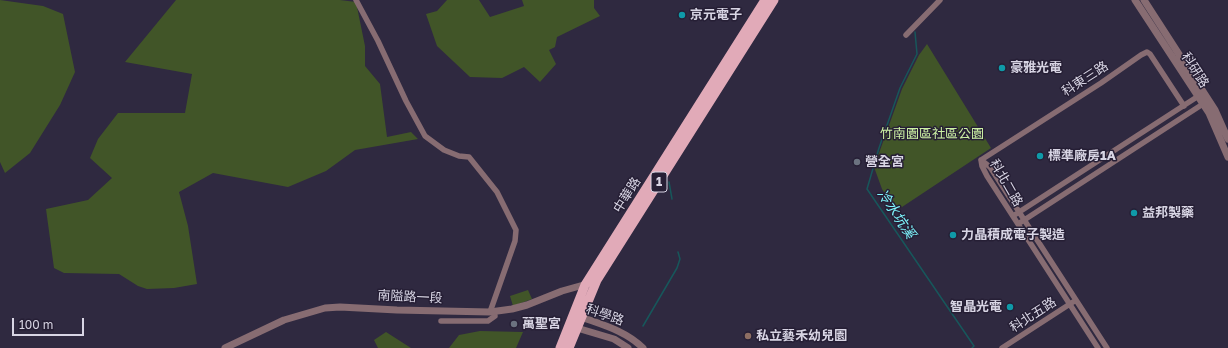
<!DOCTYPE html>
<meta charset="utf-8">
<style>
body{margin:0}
#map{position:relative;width:1228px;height:348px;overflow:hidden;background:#2f2940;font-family:"Golos Text",sans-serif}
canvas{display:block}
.scale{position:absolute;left:12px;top:318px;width:72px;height:18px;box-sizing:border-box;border:2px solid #d8d5e4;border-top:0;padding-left:5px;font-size:12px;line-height:14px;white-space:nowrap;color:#d8d5e4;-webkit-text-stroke:3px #261f35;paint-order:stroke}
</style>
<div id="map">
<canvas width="1228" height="348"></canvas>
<div class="scale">100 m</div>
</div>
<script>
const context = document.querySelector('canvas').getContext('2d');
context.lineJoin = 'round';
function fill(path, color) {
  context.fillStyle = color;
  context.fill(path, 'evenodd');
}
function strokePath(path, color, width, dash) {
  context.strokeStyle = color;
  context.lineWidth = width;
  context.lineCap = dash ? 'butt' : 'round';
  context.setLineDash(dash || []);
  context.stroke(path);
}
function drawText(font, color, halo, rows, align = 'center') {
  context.font = font + ' "Golos Text","Noto Sans TC",sans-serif';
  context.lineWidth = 3;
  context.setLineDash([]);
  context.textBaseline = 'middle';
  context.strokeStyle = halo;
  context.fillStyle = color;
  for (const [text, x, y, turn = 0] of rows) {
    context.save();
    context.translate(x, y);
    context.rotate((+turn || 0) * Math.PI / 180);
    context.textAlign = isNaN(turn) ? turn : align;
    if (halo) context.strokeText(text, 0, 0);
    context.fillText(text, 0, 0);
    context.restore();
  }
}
fill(new Path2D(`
 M0,0L43,6L63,14L75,72L60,105L30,153L5,173L0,162Z
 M176,0H340L356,2L365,46V66L380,84L387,137L411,132L418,139L355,150L326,171L288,187L213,173L179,192L188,226L197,284L174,288L147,289L138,286L119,274L64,273L54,268L46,209L88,200L112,178L90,158L98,139L118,113H185L192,74L125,62Z
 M447,0H479L490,17L524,6L522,0H594V8L600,16L557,37L555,47L549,50L556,64L540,82L524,67L502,78L470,77L437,46L426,14L437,11Z
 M927,44L991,148L896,211L882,189L874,167L902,89L919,55Z
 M528,290L532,299L513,306L510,296Z
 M480,331L523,332L516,348H449L459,335Z
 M386,332L411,348H378L374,340Z`), '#415528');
strokePath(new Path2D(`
 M915,32L917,54L900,88L879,148L867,189L974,346L972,348
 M669,182L672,199
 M643,326L677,268L680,259L678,252`), '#17575b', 1.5);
strokePath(new Path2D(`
 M356,0L378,41L406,101L425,136L444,150L459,156L469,157L497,192L516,230L515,241L490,312
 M906,35L940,0
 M981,160L1101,83L1141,55L1147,52L1150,54L1184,106
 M981,160L990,167L1107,348
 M981,160L982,166L987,176L1098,348
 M1013,216L1200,95
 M1018,224L1206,102
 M441,321H488L495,316L494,312
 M1002,348L1073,302`), '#876c72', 5.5);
strokePath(new Path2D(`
 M1135,0L1209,113L1228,157
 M1144,0L1215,110L1228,139
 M578,318L581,317C603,325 626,331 643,348
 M574,324L577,328L614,339L628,348
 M225,348L284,320L325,308L340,307L397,310L490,312L512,309L527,305L562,291L587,284`), '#876c72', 7);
strokePath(new Path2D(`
 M560,348L585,285L765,0
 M569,348L597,280L774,0`), '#e1aab8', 9);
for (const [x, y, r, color] of [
 [682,15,4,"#0f9aa8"],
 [1002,68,4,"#0f9aa8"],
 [1040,156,4,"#0f9aa8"],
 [857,162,4,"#6b7280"],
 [1134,213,4,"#0f9aa8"],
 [953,235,4,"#0f9aa8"],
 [1010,307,4,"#0f9aa8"],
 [514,324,4,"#6b7280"],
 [748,336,4,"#8d6e63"]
]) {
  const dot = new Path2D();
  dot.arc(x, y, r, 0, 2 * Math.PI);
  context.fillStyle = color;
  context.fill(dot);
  strokePath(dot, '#261f35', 1.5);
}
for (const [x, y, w] of [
 [659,182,16]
]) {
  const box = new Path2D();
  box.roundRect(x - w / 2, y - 10, w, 20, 3);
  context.fillStyle = '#261f35';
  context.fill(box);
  strokePath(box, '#d8d5e4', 1);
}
drawText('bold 12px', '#d8d5e4', null, [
 ["1",659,182]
]);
drawText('bold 13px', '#d8d5e4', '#261f35', [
 ["京元電子",690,15],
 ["豪雅光電",1010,68],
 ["標準廠房1A",1048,156],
 ["營全宮",865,162],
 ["益邦製藥",1142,213],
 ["力晶積成電子製造",961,235],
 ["智晶光電",1002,307,"right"],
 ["萬聖宮",522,324],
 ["私立藝禾幼兒園",756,336]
], 'left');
drawText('13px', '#d8d5e4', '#261f35', [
 ["科研路",1195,70,57],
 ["科東三路",1085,79,-33],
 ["科北二路",1006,183,60],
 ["中華路",627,195,-58],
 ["南隘路一段",410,297,3],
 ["科學路",605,315,19],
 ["科北五路",1033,315,-33]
]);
drawText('13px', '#cdf2a4', '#261f35', [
 ["竹南園區社區公園",932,134]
]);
drawText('italic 14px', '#7ef5fd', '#261f35', [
 ["冷水坑溪",896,214,56]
]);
</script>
